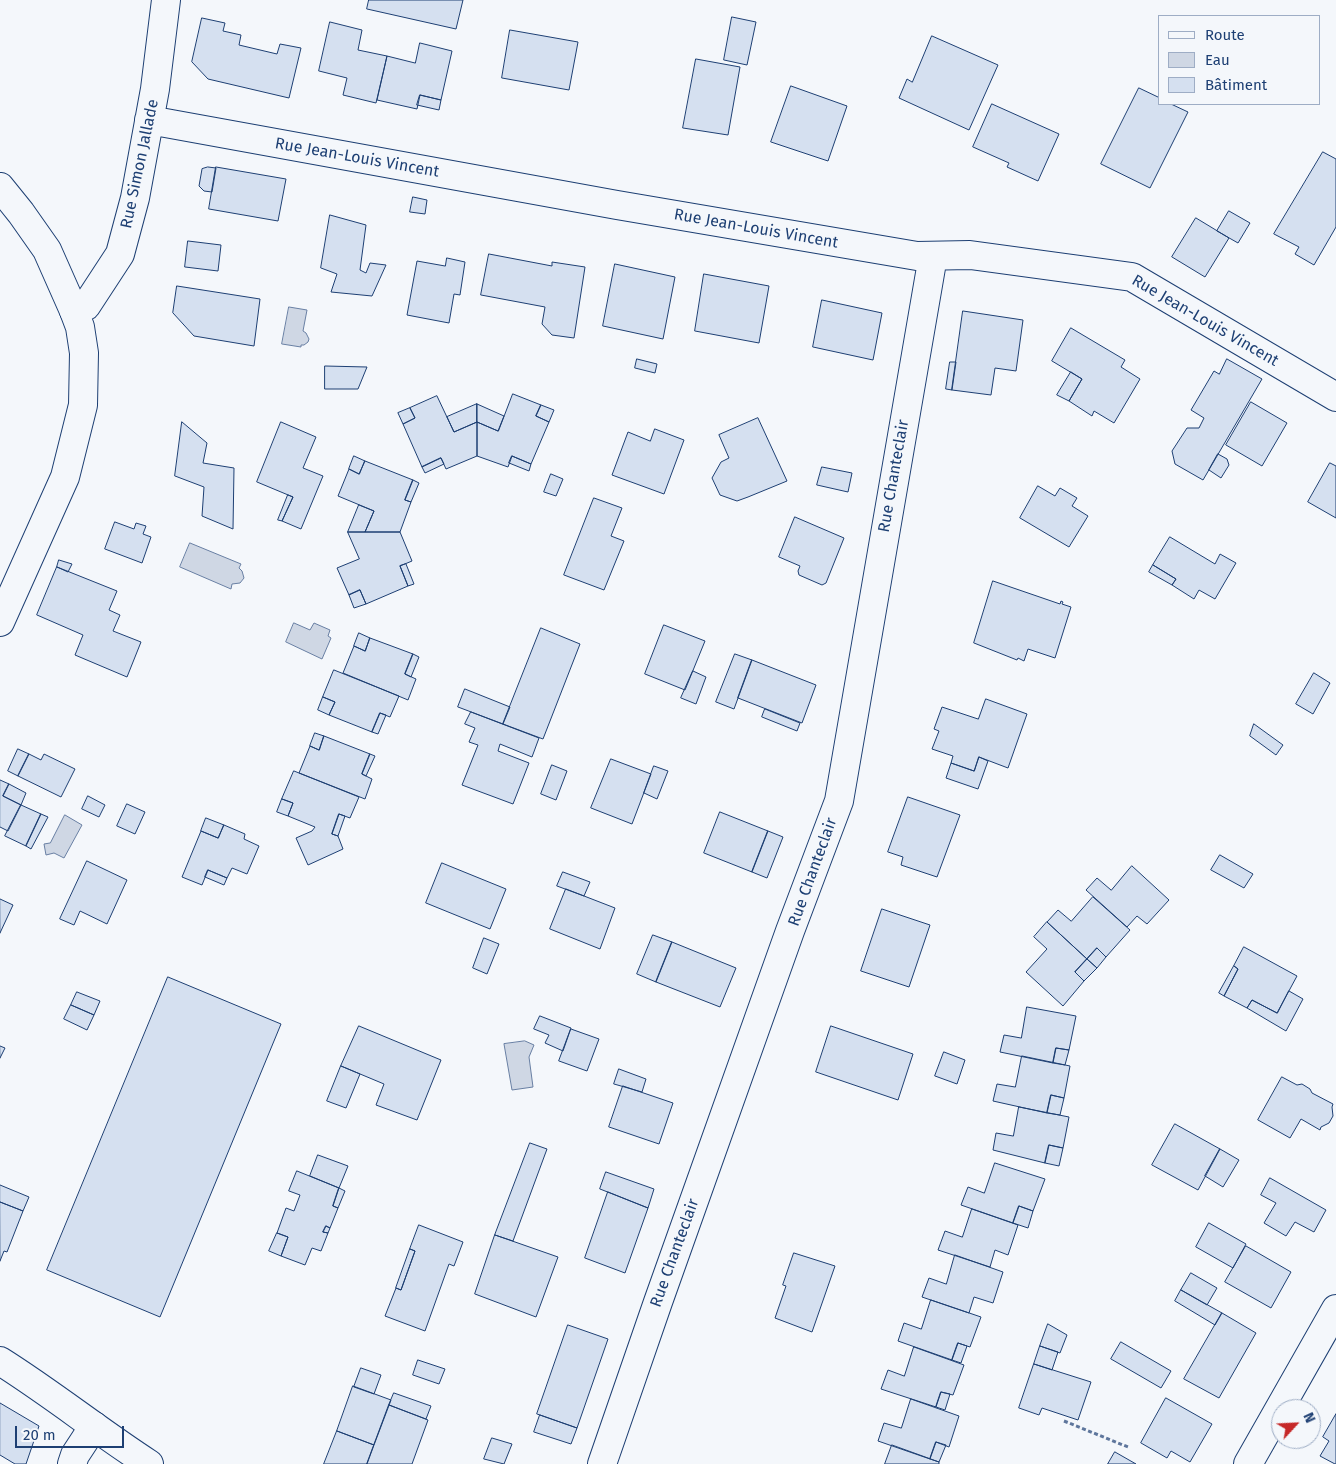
<!DOCTYPE html>
<meta charset="utf-8">
<style>
body{margin:0}
#map{position:relative;width:1336px;height:1464px;overflow:hidden;background:#f4f7fb;font-family:"Fira Sans",sans-serif}
canvas{display:block}
.legend{position:absolute;left:1158px;top:15px;width:162px;height:90px;box-sizing:border-box;background:#f4f7fb;border:1px solid #9eadc5;margin:0;padding:6px 9px;list-style:none;font-size:15px;color:#1d3f73}
.legend li{display:flex;align-items:center;gap:10px;height:25px}
.legend b{width:25px;border:1px solid #9eadc5}
.north{position:absolute;left:1271px;top:1399px;width:50px;height:50px;box-sizing:border-box;background:#f4f7fb;border:1px solid #9eadc5;border-radius:50%;rotate:65deg;font-size:14px;font-weight:700;line-height:20px;text-align:center;color:#1d3f73}
.north::after{content:'';display:block;margin:auto;width:18px;height:22px;background:#c62828;clip-path:polygon(50% 0,100% 100%,50% 72%,0 100%)}
.scale{position:absolute;left:15px;top:1426px;width:109px;height:22px;box-sizing:border-box;border:2px solid #1d3f73;border-top:0;padding-left:6px;font-size:15px;line-height:18px;white-space:nowrap;color:#1d3f73;-webkit-text-stroke:4px #f4f7fb;paint-order:stroke}
</style>
<div id="map">
<canvas width="1336" height="1464"></canvas>
<ul class="legend">
<li><b style="height:6px;background:#f4f7fb"></b>Route</li>
<li><b style="height:14px;background:#cfd7e4"></b>Eau</li>
<li><b style="height:14px;background:#d5e0f0"></b>Bâtiment</li>
</ul>
<div class="north">N</div>
<div class="scale">20 m</div>
</div>
<script>
const context = document.querySelector('canvas').getContext('2d');
context.lineJoin = 'round';
function fill(path, color) {
  context.fillStyle = color;
  context.fill(path, 'evenodd');
}
function strokePath(path, color, width, dash) {
  context.strokeStyle = color;
  context.lineWidth = width;
  context.lineCap = dash ? 'butt' : 'round';
  context.setLineDash(dash || []);
  context.stroke(path);
}
function drawText(font, color, halo, rows, align = 'center') {
  context.font = font + ' "Fira Sans",sans-serif';
  context.lineWidth = 4;
  context.setLineDash([]);
  context.textBaseline = 'middle';
  context.strokeStyle = halo;
  context.fillStyle = color;
  for (const [text, x, y, turn = 0] of rows) {
    context.save();
    context.translate(x, y);
    context.rotate((+turn || 0) * Math.PI / 180);
    context.textAlign = isNaN(turn) ? turn : align;
    if (halo) context.strokeText(text, 0, 0);
    context.fillText(text, 0, 0);
    context.restore();
  }
}
const water = new Path2D(`
 M289,307L307,310L303,331L306,333L309,339L308,342L304,345H301V347L282,344Z
 M190,543L241,564L239,568L242,571L244,578L240,583L232,584L231,589L180,567Z
 M294,623L310,630L314,623L330,630L328,636L331,638L322,659L286,642Z
 M65,815L82,825L64,858L54,853L46,855L44,844L50,843Z
 M525,1041L534,1045L529,1057L533,1087L512,1090L504,1044Z`);
fill(water, '#cfd7e4');
strokePath(water, '#687fa3', 1);
const building = new Path2D(`
 M369,0H463L456,29L367,9Z
 M732,17L756,22L747,65L724,60Z
 M202,18L225,23L223,31L241,35L239,45L277,54L280,44L301,48L289,98L208,79L192,62Z
 M330,22L362,30L358,50L387,56L376,103L343,95L347,78L319,71Z
 M510,30L578,42L569,90L502,78Z
 M932,36L998,65L969,130L899,98L907,79L912,82Z
 M420,43L452,51L441,100L420,95L417,109L377,100L387,56L415,63Z
 M696,59L740,67L728,135L683,128Z
 M791,86L847,106L828,161L771,142Z
 M1139,88L1160,98V104H1171L1188,112L1150,188L1101,164Z
 M420,95L441,100L439,110L417,105Z
 M992,104L1059,134L1038,181L1007,167L1009,163L973,147Z
 M1323,152L1336,159V227L1314,265L1295,254L1299,247L1274,234Z
 M208,167L216,168L212,192L204,191L199,186L202,169Z
 M216,167L286,179L278,221L209,209Z
 M413,197L427,200L425,214L410,212Z
 M1229,211L1250,223L1238,243L1217,231Z
 M330,215L366,225L360,270L366,273L370,263L386,265L372,296L331,292L337,274L321,268Z
 M1196,218L1229,238L1205,277L1172,257Z
 M188,241L221,245L218,271L185,267Z
 M489,254L552,266V262L585,267L574,338L552,335L542,324L545,307L481,295Z
 M447,258L465,262L460,295L454,294L449,323L407,315L417,261L445,266Z
 M615,264L675,277L663,339L603,326Z
 M704,274L769,286L759,343L695,331Z
 M177,286L260,299L254,346L194,336L173,313Z
 M822,300L882,313L873,360L813,347Z
 M963,311L1023,320L1016,371L995,368L991,395L952,390Z
 M1071,328L1125,360L1121,367L1140,379L1114,423L1094,411L1092,416L1069,401L1082,379L1052,361Z
 M637,359L657,364L655,373L635,368Z
 M1227,359L1262,379L1203,480L1175,464L1172,451L1187,428H1199L1204,418L1191,410L1214,371L1219,374Z
 M950,362H956L952,390L946,389Z
 M325,366L367,367L358,389H325Z
 M1071,372L1082,379L1069,401L1057,395Z
 M513,394L541,405L536,416L549,422L531,464L512,456L508,467L477,456V422L498,431Z
 M437,396L454,432L477,422V456L446,469L441,458L422,467L403,424L415,418L410,408Z
 M1251,402L1287,423L1262,466L1226,445Z
 M477,404V422L454,432L447,417Z
 M477,404L504,416L498,431L477,422Z
 M541,405L554,410L549,422L536,416Z
 M410,408L415,418L403,424L398,413Z
 M758,418L787,481L748,497L737,501L720,495L712,478L721,462L729,458L719,435Z
 M182,422L207,443L203,463L234,468L233,529L202,516L204,487L175,476Z
 M281,422L316,437L303,468L323,476L301,529L282,521L293,497L257,482Z
 M655,429L684,440L664,494L612,475L628,432L650,441Z
 M1218,454L1227,459L1229,465L1221,478L1209,470Z
 M354,456L365,461L359,474L349,469Z
 M512,456L531,464L529,471L509,463Z
 M441,458L444,464L425,473L422,467Z
 M365,461L413,480L405,500L411,502L400,532H365L374,511L338,496L349,469L359,474Z
 M1330,463L1336,466V518L1308,502Z
 M822,467L852,473L848,492L817,485Z
 M551,474L563,479L556,496L544,492Z
 M413,480L419,483L411,502L405,500Z
 M1038,486L1055,496L1060,488L1077,498L1072,506L1088,516L1069,547L1020,518Z
 M288,495L293,497L282,521L278,520Z
 M594,498L622,508L611,536L624,541L604,590L564,575Z
 M359,505L374,511L365,532H348Z
 M795,517L844,538L826,583L822,585L799,575L798,571L800,566L779,557Z
 M115,522L134,529L136,523L146,526L143,534L151,537L142,563L105,549Z
 M348,532H400L412,561L400,566L408,586L366,604L360,590L349,595L337,568L359,559Z
 M1170,537L1215,564L1220,554L1236,563L1215,599L1199,590L1194,599L1172,585L1176,579L1153,565Z
 M59,560L72,564L68,572L57,567Z
 M406,564L414,584L408,586L400,566Z
 M1153,565L1176,579L1172,585L1149,572Z
 M57,567L117,591L109,610L120,615L113,631L141,642L127,677L75,655L83,635L37,615Z
 M993,581L1060,604L1061,601L1063,602L1062,604L1071,607L1055,658L1028,649L1024,661L1018,658L1017,660L974,643Z
 M360,590L366,604L354,608L349,595Z
 M664,625L705,641L685,690L645,674Z
 M541,628L580,644L543,739L503,724Z
 M359,633L370,638L365,651L354,646Z
 M370,638L413,654L405,674L416,679L408,700L343,673L354,646L365,651Z
 M413,654L419,657L411,677L405,674Z
 M735,654L752,660L734,709L716,702Z
 M752,660L816,685L802,723L738,698Z
 M334,670L399,696L390,717L380,713L372,732L329,715L335,702L323,697Z
 M693,671L706,677L696,704L681,698Z
 M1314,673L1330,683L1313,714L1296,704Z
 M465,689L510,707L503,724L458,707Z
 M323,697L335,702L329,715L318,710Z
 M986,699L1027,714L1008,768L979,757L974,771L951,763L953,756L932,749L939,731L934,729L942,707L978,719Z
 M765,709L800,723L797,731L762,717Z
 M471,712L539,738L532,757L500,744L498,751L529,763L513,804L462,785L478,745L469,742L475,728L465,724Z
 M380,713L386,715L378,734L372,732Z
 M1254,724L1283,745L1276,755L1250,736Z
 M315,733L324,736L319,750L310,746Z
 M324,736L370,754L362,774L372,779L365,799L299,773L310,746L319,750Z
 M18,749L29,754L18,776L8,771Z
 M29,754L41,760L44,754L75,769L61,797L18,776Z
 M370,754L375,756L366,776L362,774Z
 M979,757L988,761L978,789L946,778L951,763L974,771Z
 M611,759L651,774L632,824L591,808Z
 M552,765L567,771L556,800L541,794Z
 M654,766L668,771L657,799L644,793Z
 M294,771L359,797L350,818L339,814L332,834L338,836L343,849L308,865L296,838L312,831L315,827L288,816L293,803L282,799Z
 M0,780L9,784L3,796L21,805L8,831L0,827Z
 M9,784L26,793L21,805L3,796Z
 M88,796L105,805L99,817L82,809Z
 M908,797L960,815L937,877L901,865L903,857L888,852Z
 M282,799L293,803L288,816L277,812Z
 M127,804L145,812L135,834L117,826Z
 M21,805L41,814L26,846L5,836Z
 M720,812L768,831L752,872L704,853Z
 M41,814L48,817L31,849L26,846Z
 M339,814L345,816L338,836L332,834Z
 M206,818L224,825L218,838L201,831Z
 M224,825L245,834L244,839L259,846L247,874L232,868L227,878L208,870L202,885L182,877L201,831L218,838Z
 M768,831L783,837L767,878L752,872Z
 M1220,855L1253,874L1244,888L1211,870Z
 M87,861L127,880L107,924L80,911L74,925L60,919Z
 M442,863L506,889L490,929L426,903Z
 M1132,866L1169,900L1147,924L1137,916L1127,927L1086,890L1097,878L1111,890Z
 M208,870L227,878L224,885L205,877Z
 M563,872L590,882L584,896L557,886Z
 M566,889L615,908L600,949L550,929Z
 M1093,897L1130,930L1106,957L1097,948L1087,959L1047,922L1058,910L1071,921Z
 M0,899L13,905L0,933Z
 M882,909L930,925L909,987L861,971Z
 M1047,922L1087,959L1075,972L1084,981L1063,1006L1026,972L1047,949L1034,937Z
 M653,935L672,942L656,982L637,974Z
 M484,938L499,944L487,974L473,968Z
 M672,942L736,968L720,1007L656,982Z
 M1244,947L1297,976L1277,1013L1252,1000L1247,1008L1224,996L1238,969L1234,966Z
 M1097,948L1106,957L1097,968L1087,959Z
 M1087,959L1097,968L1084,981L1075,972Z
 M1234,966L1238,969L1224,996L1219,993Z
 M168,977L281,1024L160,1317L47,1270Z
 M1289,991L1303,999L1286,1031L1247,1008L1252,1000L1277,1013Z
 M77,992L100,1001L94,1015L71,1005Z
 M71,1005L94,1015L87,1030L64,1019Z
 M1027,1007L1076,1016L1069,1050L1056,1048L1053,1063L1000,1052L1004,1035L1021,1038Z
 M540,1016L571,1028L563,1051L545,1043L549,1035L534,1029Z
 M359,1026L441,1060L417,1120L376,1105L384,1084L341,1066Z
 M831,1026L913,1054L898,1100L816,1072Z
 M571,1029L599,1039L587,1071L559,1061Z
 M0,1046L5,1048L0,1058Z
 M1056,1048L1069,1050L1065,1065L1053,1063Z
 M944,1052L965,1060L957,1084L935,1076Z
 M1022,1056L1070,1066L1064,1098L1051,1095L1047,1113L993,1101L997,1084L1015,1087Z
 M341,1066L360,1074L346,1108L327,1101Z
 M619,1069L646,1079L642,1092L614,1084Z
 M1282,1077L1297,1085L1302,1084L1310,1089L1312,1093L1333,1104L1332,1107L1333,1116L1329,1123L1321,1127L1320,1130L1301,1119L1290,1138L1258,1120Z
 M623,1086L673,1103L659,1144L609,1127Z
 M1051,1095L1064,1098L1060,1115L1047,1113Z
 M1019,1107L1069,1117L1063,1148L1049,1145L1045,1163L993,1150L996,1133L1013,1136Z
 M1175,1124L1220,1149L1198,1190L1152,1165Z
 M530,1143L547,1149L513,1241L495,1235Z
 M1049,1145L1063,1148L1059,1166L1045,1163Z
 M1220,1149L1239,1160L1223,1187L1205,1176Z
 M318,1155L348,1166L339,1188L310,1176Z
 M995,1163L1045,1179L1033,1211L1019,1206L1013,1223L961,1205L968,1187L984,1193Z
 M297,1171L339,1188L333,1206L338,1208L330,1228L326,1226L323,1232L328,1233L321,1251L312,1248L305,1265L281,1256L288,1237L277,1233L286,1208L294,1211L300,1195L289,1191Z
 M606,1172L654,1189L648,1208L600,1189Z
 M1270,1178L1326,1210L1314,1232L1295,1222L1286,1236L1264,1223L1276,1203L1261,1195Z
 M0,1185L29,1197L23,1211L0,1202Z
 M339,1188L345,1191L338,1208L333,1206Z
 M608,1192L648,1208L625,1273L585,1258Z
 M0,1202L23,1211L7,1252L4,1251L0,1261Z
 M1019,1206L1033,1211L1028,1228L1013,1223Z
 M972,1209L1018,1225L1008,1255L995,1250L990,1267L938,1250L945,1231L962,1237Z
 M1209,1223L1246,1244L1233,1268L1196,1247Z
 M419,1225L463,1242L454,1266L449,1264L425,1331L385,1316L396,1288L401,1290L415,1251L410,1249Z
 M326,1226L330,1228L328,1233L323,1232Z
 M277,1233L288,1237L281,1256L269,1251Z
 M495,1235L558,1257L536,1317L475,1294Z
 M1246,1246L1291,1272L1271,1308L1225,1282Z
 M410,1249L415,1251L401,1290L396,1288Z
 M794,1253L835,1266L812,1332L775,1318L786,1286L783,1285Z
 M955,1255L1003,1272L993,1303L974,1297L969,1313L922,1297L929,1278L946,1284Z
 M1191,1273L1217,1288L1207,1305L1181,1290Z
 M1181,1290L1222,1313L1215,1325L1175,1301Z
 M931,1300L981,1317L970,1347L958,1343L952,1360L898,1341L904,1323L921,1329Z
 M1222,1313L1256,1333L1219,1398L1184,1379Z
 M1048,1324L1067,1335L1060,1353L1040,1346Z
 M568,1325L608,1339L577,1428L537,1414Z
 M1121,1342L1171,1371L1161,1388L1111,1359Z
 M958,1343L967,1346L961,1363L952,1360Z
 M1040,1346L1058,1352L1052,1370L1034,1364Z
 M914,1347L964,1365L953,1395L941,1392L936,1407L881,1389L888,1370L904,1376Z
 M418,1360L445,1369L439,1384L413,1375Z
 M1034,1364L1091,1382L1078,1420L1042,1408L1039,1415L1019,1408Z
 M361,1368L381,1375L374,1394L354,1387Z
 M353,1386L391,1400L374,1445L337,1431Z
 M941,1392L950,1394L945,1410L936,1407Z
 M394,1393L431,1406L426,1419L389,1405Z
 M1166,1398L1212,1424L1190,1462L1171,1451L1167,1458L1141,1443Z
 M911,1399L959,1416L949,1447L936,1442L930,1459L878,1441L884,1423L901,1428Z
 M0,1403L39,1426L26,1464H15L0,1455Z
 M389,1405L428,1420L412,1464H367Z
 M1336,1414V1464H1335L1320,1456L1329,1441L1323,1437Z
 M540,1415L577,1428L571,1444L534,1432Z
 M337,1431L374,1445L367,1464H324Z
 M492,1438L512,1444L504,1464L484,1459Z
 M936,1442L946,1445L939,1462L930,1459Z
 M892,1445L939,1462V1464H885Z
 M1115,1452L1136,1464H1108Z`);
fill(building, '#d5e0f0');
strokePath(building, '#1d3f73', 1);
const minor = new Path2D(`
 M149,120L617,205L917,256L970,255L1132,277L1336,397
 M74,311L86,306L120,254L135,198L155,89L166,0
 M72,1464L75,1455L94,1426
 M602,1464L658,1302L790,931L839,801L933,256
 M1248,1464L1336,1309`);
const major = new Path2D(`
 M0,187L21,213L47,250L74,311L80,327L84,353L83,405L65,477L0,622
 M0,1361C51,1393 98,1431 149,1464`);
strokePath(minor, '#1d3f73', 30);
strokePath(major, '#1d3f73', 30);
strokePath(new Path2D(`
 M1064,1421L1128,1447`), '#5e769c', 3, [4, 2.5]);
strokePath(minor, '#f4f7fb', 28);
strokePath(major, '#f4f7fb', 28);
drawText('16px', '#1d3f73', '#f4f7fb', [
 ["Rue Jean-Louis Vincent",357,158,10],
 ["Rue Simon Jallade",140,164,-78],
 ["Rue Jean-Louis Vincent",756,229,10],
 ["Rue Jean-Louis Vincent",1205,321,30],
 ["Rue Chanteclair",894,476,-80],
 ["Rue Chanteclair",813,872,-70],
 ["Rue Chanteclair",675,1253,-70]
]);
</script>
